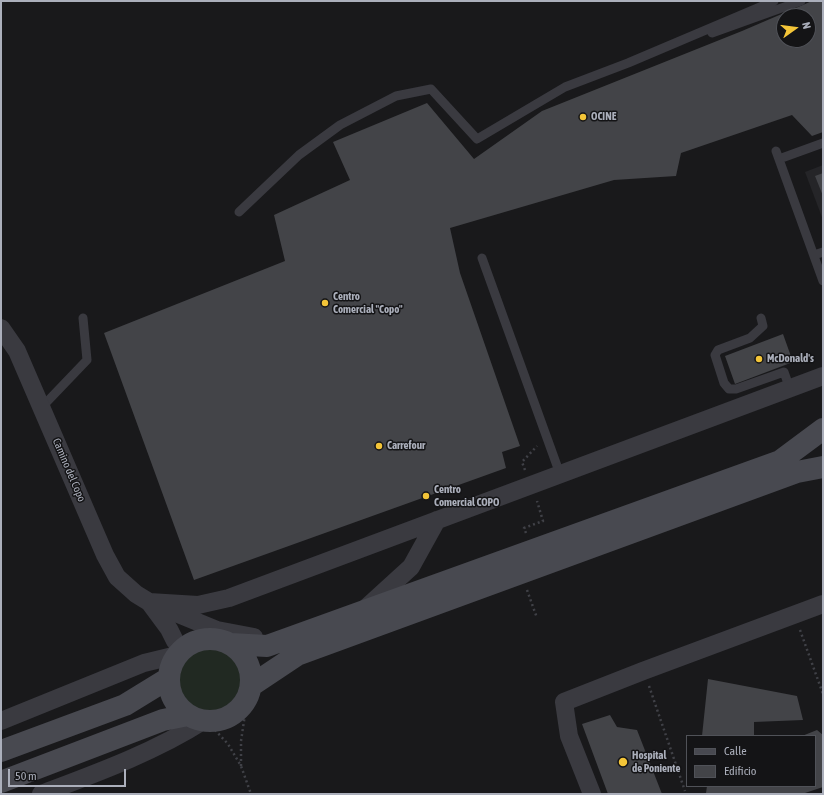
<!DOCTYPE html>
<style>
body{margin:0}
#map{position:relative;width:824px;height:795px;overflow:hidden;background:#19191b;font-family:"Asap Condensed",sans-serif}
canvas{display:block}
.frame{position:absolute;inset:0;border:2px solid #abafbb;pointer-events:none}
.legend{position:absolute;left:686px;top:735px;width:130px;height:52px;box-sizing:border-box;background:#141416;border:1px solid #505258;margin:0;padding:5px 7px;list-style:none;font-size:12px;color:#abafbb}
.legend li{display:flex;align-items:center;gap:8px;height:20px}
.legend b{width:20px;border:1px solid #505258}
.north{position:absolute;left:776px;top:8px;width:40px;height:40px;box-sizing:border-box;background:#141416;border:1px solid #505258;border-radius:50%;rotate:76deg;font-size:11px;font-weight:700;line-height:16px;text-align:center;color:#abafbb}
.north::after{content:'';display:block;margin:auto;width:14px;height:18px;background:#f4c538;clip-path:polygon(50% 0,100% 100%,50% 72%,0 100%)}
.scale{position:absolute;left:8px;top:769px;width:118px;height:18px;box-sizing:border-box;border:2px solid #abafbb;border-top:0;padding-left:5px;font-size:12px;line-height:14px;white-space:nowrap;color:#abafbb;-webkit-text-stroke:3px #141416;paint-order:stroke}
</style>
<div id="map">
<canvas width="824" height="795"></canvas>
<div class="frame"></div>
<ul class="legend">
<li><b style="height:5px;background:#484950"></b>Calle</li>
<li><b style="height:11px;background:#434448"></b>Edificio</li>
</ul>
<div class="north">N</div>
<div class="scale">50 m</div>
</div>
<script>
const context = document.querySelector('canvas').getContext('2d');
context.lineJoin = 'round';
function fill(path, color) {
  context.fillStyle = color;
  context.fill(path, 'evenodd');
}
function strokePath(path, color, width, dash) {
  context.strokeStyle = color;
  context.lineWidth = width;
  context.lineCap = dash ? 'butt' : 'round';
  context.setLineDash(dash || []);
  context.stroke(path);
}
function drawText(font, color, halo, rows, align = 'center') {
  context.font = font + ' "Asap Condensed",sans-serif';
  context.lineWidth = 3;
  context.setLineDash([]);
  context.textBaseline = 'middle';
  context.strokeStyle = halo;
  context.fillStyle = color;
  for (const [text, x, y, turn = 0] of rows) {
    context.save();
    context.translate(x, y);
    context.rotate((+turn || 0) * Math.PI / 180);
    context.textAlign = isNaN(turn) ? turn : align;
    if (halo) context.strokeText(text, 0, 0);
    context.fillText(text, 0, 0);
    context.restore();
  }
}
fill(new Path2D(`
 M823,165V220L805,172Z`), '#252528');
fill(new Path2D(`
 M176 681a36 36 0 1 1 72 0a36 36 0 1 1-72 0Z`), '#212922');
fill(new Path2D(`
 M812,1H823V132L812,136L792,115L681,153L676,176L614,180L450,228L460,273L520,446L502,452L506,468L194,580L104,333L285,261L274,215L350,180L333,142L427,103L474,159L542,111L742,31ZM784,16H808V40H784Z
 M823,173V196L815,176Z
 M783,334L793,362L735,384L725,356Z
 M708,679L797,696L803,720L754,722V736H702Z
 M610,715L617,727L637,730L662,794H608L582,724Z
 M817,730L823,735V787L802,794H703L706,793L707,786H815V736H802Z`), '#434448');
strokePath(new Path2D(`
 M525,470L522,462L537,446
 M526,533L524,528L543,521L537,501
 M527,590L537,618
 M800,630L823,694
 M649,686L685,791
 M215,730L228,744L241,766L251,794
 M241,766V741L247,701`), '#404147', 2.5, [2, 3]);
strokePath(new Path2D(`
 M712,33L801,1
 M776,151L823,281
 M779,159L823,143
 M239,212L299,155L340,125L396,96L431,89L477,139L565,87L628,63L774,1
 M814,255L823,252
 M482,258L560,474
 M761,318L763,326L750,338L718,350L715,355L724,383L729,389H736L784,372L790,389
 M42,407L87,360L83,318`), '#3a3a40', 9);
strokePath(new Path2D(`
 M1,328L17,351L105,555L117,577L136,594L149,602L217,630L254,637
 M149,602L198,605L229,598L823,376
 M149,602L169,629L175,641L183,649
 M366,608L411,567L437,520
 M1,721L144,663L177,655
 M41,794C94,774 155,752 203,721
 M592,794L569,736L564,702L643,671L823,604`), '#3a3a40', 18);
strokePath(new Path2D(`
 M169 680a41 41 0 1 1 82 0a41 41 0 1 1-82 0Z
 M230,644L267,646L780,461L823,429
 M252,685L297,655L797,472L823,467
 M1,751L125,705L169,678
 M1,782L163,720L188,715`), '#484950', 22);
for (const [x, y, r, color] of [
 [583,117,4,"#f4c538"],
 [325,303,4,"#f4c538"],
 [759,359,4,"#f4c538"],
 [379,446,4,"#f4c538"],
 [426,496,4,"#f4c538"],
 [623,762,5,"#f4c538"]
]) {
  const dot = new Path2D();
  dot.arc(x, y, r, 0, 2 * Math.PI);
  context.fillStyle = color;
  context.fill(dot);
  strokePath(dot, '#141416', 1.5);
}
drawText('bold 11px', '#abafbb', '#141416', [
 ["OCINE",591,117],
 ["Centro",333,297],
 ["Comercial \"Copo\"",333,310],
 ["McDonald's",767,359],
 ["Carrefour",387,446],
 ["Centro",434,490],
 ["Comercial COPO",434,503],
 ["Hospital",632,756],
 ["de Poniente",632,769]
], 'left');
drawText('11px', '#abafbb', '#141416', [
 ["Camino del Copo",69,470,67]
]);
</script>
